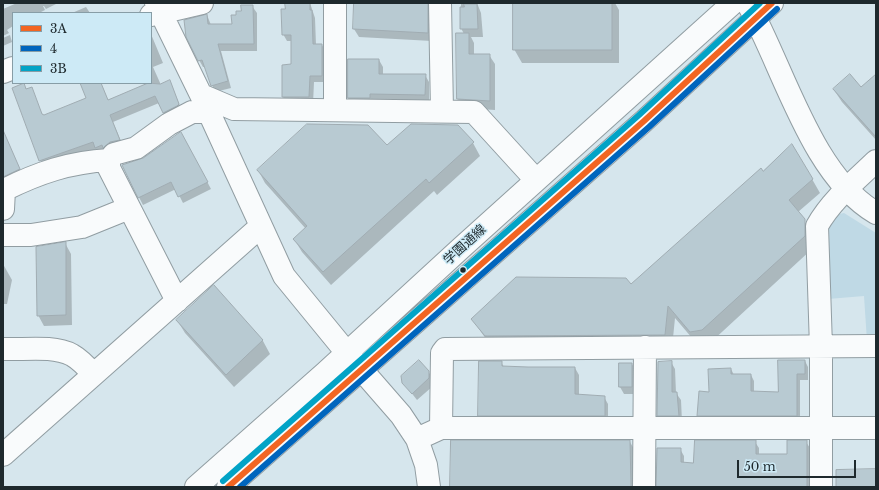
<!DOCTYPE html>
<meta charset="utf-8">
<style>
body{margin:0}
#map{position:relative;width:879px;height:490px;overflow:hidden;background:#d6e6ed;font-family:"Libre Baskerville",serif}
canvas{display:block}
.frame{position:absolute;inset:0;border:4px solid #1e292d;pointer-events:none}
.legend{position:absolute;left:12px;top:12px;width:140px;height:72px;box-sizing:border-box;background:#cdeaf6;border:1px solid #879da6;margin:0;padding:5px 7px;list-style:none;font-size:12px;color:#1e292d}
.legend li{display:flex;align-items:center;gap:8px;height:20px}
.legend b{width:20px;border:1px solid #879da6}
.scale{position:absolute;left:737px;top:460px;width:119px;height:18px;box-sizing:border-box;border:2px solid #1e292d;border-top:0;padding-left:5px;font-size:12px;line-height:14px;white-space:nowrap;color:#1e292d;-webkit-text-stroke:3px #cdeaf6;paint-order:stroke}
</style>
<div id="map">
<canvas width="879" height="490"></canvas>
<div class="frame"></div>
<ul class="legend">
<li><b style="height:5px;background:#f26522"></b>3A</li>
<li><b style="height:5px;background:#0065bd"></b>4</li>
<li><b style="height:5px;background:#02a3c6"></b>3B</li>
</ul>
<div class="scale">50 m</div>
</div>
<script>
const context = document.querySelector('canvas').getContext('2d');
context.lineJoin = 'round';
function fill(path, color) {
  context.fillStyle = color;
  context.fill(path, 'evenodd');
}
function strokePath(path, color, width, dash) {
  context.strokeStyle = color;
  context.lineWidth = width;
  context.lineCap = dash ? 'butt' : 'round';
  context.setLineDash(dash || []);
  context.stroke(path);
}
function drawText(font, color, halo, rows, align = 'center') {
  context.font = font + ' "Libre Baskerville","Noto Sans JP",serif';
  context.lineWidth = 3;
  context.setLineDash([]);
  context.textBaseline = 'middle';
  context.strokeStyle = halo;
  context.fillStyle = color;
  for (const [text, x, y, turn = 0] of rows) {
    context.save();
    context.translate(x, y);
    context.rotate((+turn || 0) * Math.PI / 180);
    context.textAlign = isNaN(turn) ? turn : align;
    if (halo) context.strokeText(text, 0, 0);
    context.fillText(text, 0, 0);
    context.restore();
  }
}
fill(new Path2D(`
 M844,213L876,233V340L867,341L864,296L828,299L826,226L839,214Z`), '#bfd9e5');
fill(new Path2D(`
 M17,3H58L46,9L44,6H43L45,10L39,13H13V26L7,30L9,33L3,36V9Z
 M286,3H310L315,18L316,45H322L326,52V82H314L313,104L287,103L283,97L292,65V41H287L283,34Z
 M355,3H434L432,41L359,37L354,29Z
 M461,3H477L481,13L483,37H471L474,43V55H489L495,64V110L464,108L458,99L464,34L461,28Z
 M514,3H615L619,10V63H522L514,49Z
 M252,6L257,13V51H221L231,88L215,92L205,67H203L199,60L207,15L211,25H233L237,16Z
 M86,7L90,13H72Z
 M151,34L163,63L153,67L161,85L170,81L182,111L167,120L159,103L113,122L123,146L100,154L97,149L44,168L14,88L23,84L27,90L31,88L43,116L87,99L81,83H101L108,100L151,83Z
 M10,35L12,42L3,46V38Z
 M379,60L383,67V75H425L429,82V101L353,105L348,98Z
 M876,75V140L842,102L834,90L861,88Z
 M3,131L22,174L3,182Z
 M185,140L211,189L183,203L176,189L143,205L123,166L144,159Z
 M473,143L480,156L437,195L434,191L331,285L302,252L294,239L306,229L265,183L258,170L387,147Z
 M763,172L812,179L820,193L798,212L812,233V249L710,343L698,345L675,318L672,348L493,349L472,319L631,285Z
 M65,243L71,254L72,325L44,326L38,315Z
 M3,264L12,280L7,304H3Z
 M214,286L263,341L270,354L234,387L185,333L177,320Z
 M805,361L808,367V380H800V421H701L698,415L710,393L731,369L734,375H751L754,381V392L779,393Z
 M501,362L504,367L575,368L579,375V396L604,397L608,404V422H483L479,415Z
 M671,362L675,369L676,393L681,400L682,422H662L658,415Z
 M632,364L636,371V394H624L620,387Z
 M428,371L433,379V386L417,400L403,382Z
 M630,442L634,449L635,487H452Z
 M755,442L759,448V455H788L806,442L810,448L811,487H658L680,449L684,456V464H694Z`), '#0003');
const building = new Path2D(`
 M285,3H310V10H312L313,44H322V76H310L309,97H282V65L291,64V35H282L281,9H285Z
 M354,3H428V33L353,29Z
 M513,3H612V50H513Z
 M464,4H477L478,29H460V7H464Z
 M241,5H253L254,44H218L228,81L211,86L202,60L198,61L186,37L184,20L207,14L208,24H232L231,15H236V11H241Z
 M456,33H469V54H490V101L457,99Z
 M348,59H379V74H426L425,95L370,94V98H348Z
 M850,74L861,87L876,74V137L833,89Z
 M170,80L179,104L177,106L163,113L155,96L110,115L120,140L110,142L103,148L102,145L95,148L93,142L39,161L12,88L24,83L26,89L32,87L42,114L44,115L86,98L80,83H101L108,100L148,83L160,84Z
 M307,124L368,125L387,145L411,124L458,125L474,142L429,183L426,179L323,272L293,239L307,226L257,170Z
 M3,130L20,169L3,177Z
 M181,132L208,182L178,197L171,182L138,198L122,165L143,158Z
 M792,144L813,179L789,200L805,219V236L702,330L690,332L668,306L665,335L485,336L471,319L516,277L626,278L631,284L761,168L763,171Z
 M66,242V315L37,316L36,247Z
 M214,285L263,340L226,375L176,320Z
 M419,360L429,371V378L412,394L402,383L401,376Z
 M778,360H805V374H797V416H697L699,391L709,392L708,369L731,368V374H751V391L778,392Z
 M479,361H502V366L528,367H575V394L605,396V416H478Z
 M672,361V392H677L679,416H657L658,362Z
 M619,363H632V387H619Z
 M451,440H630L631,487H450Z
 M695,440H756V454H787V440H807V487H656L657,448H681V462L693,463Z
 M876,469V487H836V470Z`);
fill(building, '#b8cad2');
strokePath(building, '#a0acb2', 1);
const minor = new Path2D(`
 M156,3L201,95L234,109L474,112L536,180
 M335,3V110
 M440,3L442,111
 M749,6C784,69 812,176 876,213
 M151,15L202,3
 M3,72L13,68
 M201,95L284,276L347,353L401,415L417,439L426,465L429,487
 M3,209L4,190C38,173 70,162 109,160
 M3,235H31L82,227L129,208
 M177,301L109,168V160L114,154L136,148L169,124L192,112H209
 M3,349C24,350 53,345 72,355C81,360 87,367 93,374
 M441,428H876
 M417,439L441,428L442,353L445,349L876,346
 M3,455L260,227
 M196,487L325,373L460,249L733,3
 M228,487L644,121L772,3
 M644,487L645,347
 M821,487V347L817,226C831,201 855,181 876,161`);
strokePath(minor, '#919da2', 24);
strokePath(minor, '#f9fbfc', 22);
strokePath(new Path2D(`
 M228,487L644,121L772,3`), '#f26522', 6);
strokePath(new Path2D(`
 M240,487L649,127L777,9`), '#0065bd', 6);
strokePath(new Path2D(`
 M223,481L639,115L760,3`), '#02a3c6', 6);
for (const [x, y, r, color] of [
 [463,270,3.5,"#1e292d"]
]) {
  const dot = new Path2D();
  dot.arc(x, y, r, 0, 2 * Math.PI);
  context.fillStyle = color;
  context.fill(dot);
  strokePath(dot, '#cdeaf6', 1.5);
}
drawText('13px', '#1e292d', '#cdeaf6', [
 ["学園通線",465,245,-42]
]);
</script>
